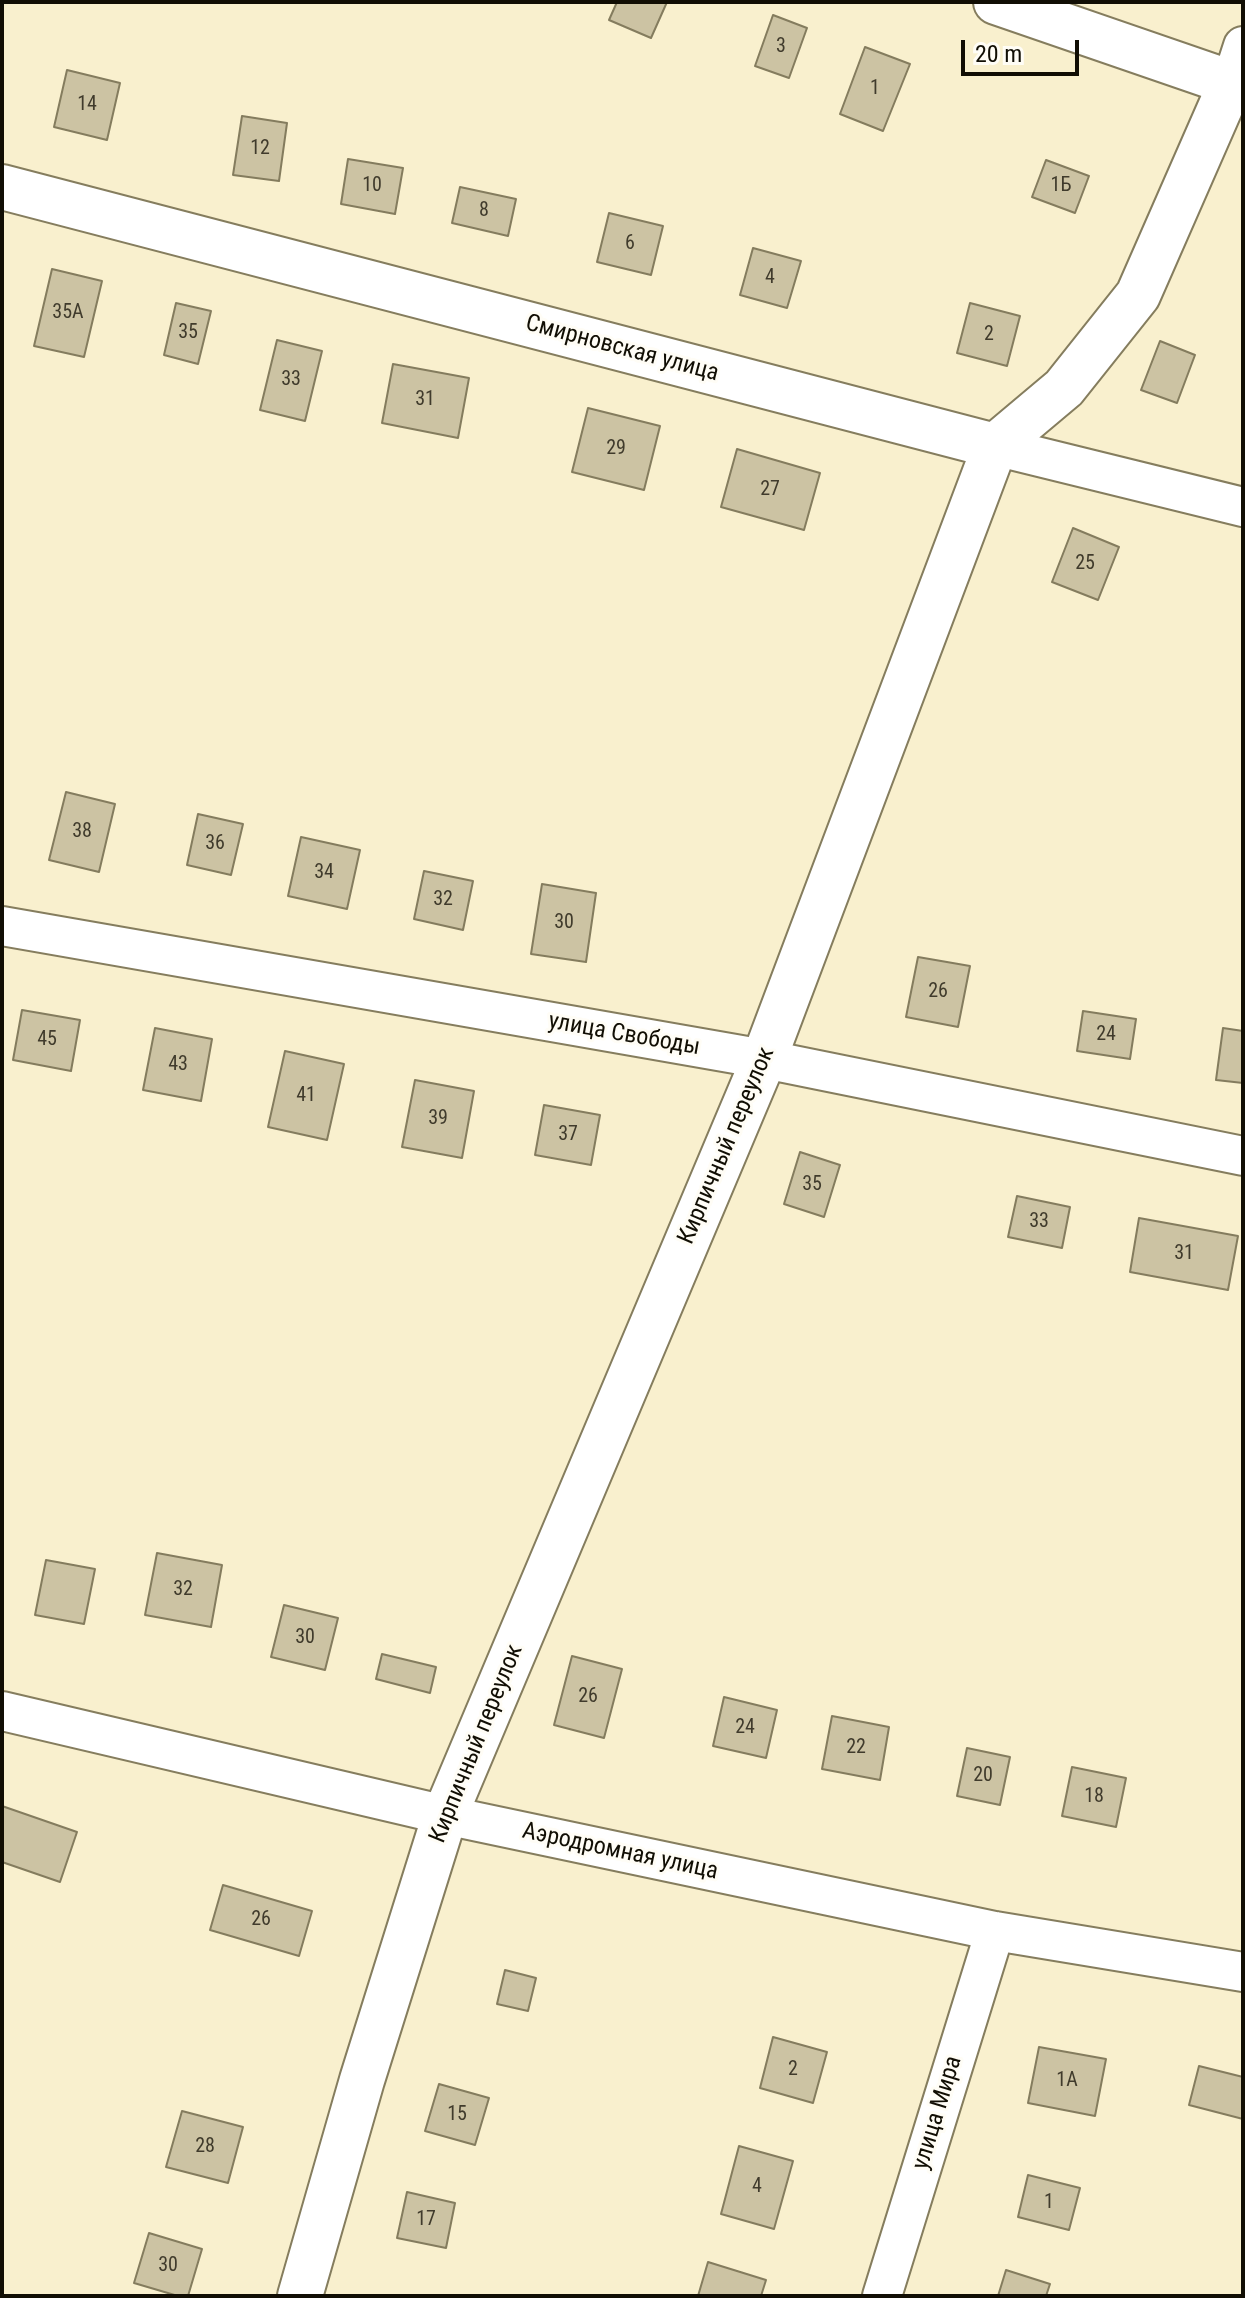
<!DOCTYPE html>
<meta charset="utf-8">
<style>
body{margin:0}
#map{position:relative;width:1245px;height:2298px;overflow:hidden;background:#f9f0ce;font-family:"Roboto Condensed",sans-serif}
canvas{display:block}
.frame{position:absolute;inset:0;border:4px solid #110e04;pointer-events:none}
.scale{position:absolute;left:961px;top:40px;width:118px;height:36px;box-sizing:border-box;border:4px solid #110e04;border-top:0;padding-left:10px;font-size:24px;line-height:28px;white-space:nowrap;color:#110e04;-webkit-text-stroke:6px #fffdf6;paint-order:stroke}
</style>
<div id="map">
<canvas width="1245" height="2298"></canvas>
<div class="frame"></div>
<div class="scale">20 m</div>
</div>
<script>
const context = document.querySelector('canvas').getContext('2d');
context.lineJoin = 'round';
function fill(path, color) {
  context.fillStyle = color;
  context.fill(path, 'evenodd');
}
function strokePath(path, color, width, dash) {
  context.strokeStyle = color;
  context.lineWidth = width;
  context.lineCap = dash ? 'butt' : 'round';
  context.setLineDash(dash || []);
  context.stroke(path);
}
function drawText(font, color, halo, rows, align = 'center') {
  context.font = font + ' "Roboto Condensed",sans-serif';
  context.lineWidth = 6;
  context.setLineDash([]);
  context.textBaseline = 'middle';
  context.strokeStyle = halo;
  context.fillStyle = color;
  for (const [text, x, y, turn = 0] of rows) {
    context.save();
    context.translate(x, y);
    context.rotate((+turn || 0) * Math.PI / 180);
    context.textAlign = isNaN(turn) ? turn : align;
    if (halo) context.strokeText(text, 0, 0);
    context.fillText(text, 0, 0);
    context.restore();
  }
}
const building = new Path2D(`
 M617,2H667L651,38L609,20Z
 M773,15L807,28L789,78L755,66Z
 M865,47L910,64L883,131L840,114Z
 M67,70L120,83L107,140L54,127Z
 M242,116L287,123L279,181L233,175Z
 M348,159L403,168L395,214L341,204Z
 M1046,160L1089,176L1075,213L1032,197Z
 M460,187L516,199L508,236L452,223Z
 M609,213L663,226L651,275L597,262Z
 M753,248L801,261L787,308L740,295Z
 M52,269L102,281L84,357L34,346Z
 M176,303L211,311L198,364L164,355Z
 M970,303L1020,316L1007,366L957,353Z
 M277,340L322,351L305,421L260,410Z
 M1160,341L1195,355L1177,403L1141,390Z
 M393,364L469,378L458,438L382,423Z
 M588,408L660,426L644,490L572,472Z
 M737,449L820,473L804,530L721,507Z
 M1073,528L1119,547L1098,600L1052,582Z
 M66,792L115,804L99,872L49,860Z
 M198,814L243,824L231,875L187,865Z
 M301,837L360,850L347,909L288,896Z
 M424,871L473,881L463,930L414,919Z
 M542,884L596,893L586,962L531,954Z
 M918,957L970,966L958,1027L906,1017Z
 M22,1010L80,1020L71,1071L13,1060Z
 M1083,1011L1136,1019L1130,1059L1077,1051Z
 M155,1028L212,1039L201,1101L143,1090Z
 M1223,1028L1243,1031V1083L1216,1080Z
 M285,1051L344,1064L327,1140L268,1127Z
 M415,1080L474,1091L462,1158L402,1147Z
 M544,1105L600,1115L591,1165L535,1155Z
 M800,1152L840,1165L824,1217L784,1204Z
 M1017,1196L1070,1207L1062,1248L1008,1237Z
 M1139,1218L1238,1236L1228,1290L1130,1272Z
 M157,1553L222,1565L211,1627L145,1615Z
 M46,1560L95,1569L84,1624L35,1615Z
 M284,1605L338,1618L325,1670L271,1657Z
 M382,1654L436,1667L430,1693L376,1679Z
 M572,1656L622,1669L604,1738L554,1725Z
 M724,1697L777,1710L766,1758L713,1746Z
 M832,1716L889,1727L880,1780L822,1769Z
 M967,1748L1010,1757L1000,1805L957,1796Z
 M1072,1767L1126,1778L1116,1827L1062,1816Z
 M2,1806L77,1832L60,1882L2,1862Z
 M223,1885L312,1911L299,1956L210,1930Z
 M505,1970L536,1978L528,2011L497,2004Z
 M773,2037L827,2052L813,2103L760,2088Z
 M1039,2047L1106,2059L1095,2116L1028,2103Z
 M1199,2066L1243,2077V2119L1189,2105Z
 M439,2084L489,2098L475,2145L425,2131Z
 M182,2111L243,2127L228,2183L166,2167Z
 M739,2146L793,2161L774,2229L721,2214Z
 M1028,2175L1080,2188L1069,2230L1018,2217Z
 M407,2192L455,2203L446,2248L397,2238Z
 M149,2233L202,2249L188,2296H178L134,2283Z
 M708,2262L766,2280L761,2296H698Z
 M1006,2270L1050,2284L1046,2296H998Z`);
fill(building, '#ccc3a3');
strokePath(building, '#847c5e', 2);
const minor = new Path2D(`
 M1231,83L1243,46
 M995,446L1243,507
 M2,926L764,1059L1243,1156
 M2,1711L445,1815L995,1931L1243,1972
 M882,2296L995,1931`);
const tertiary = new Path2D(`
 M2,187L995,446
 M300,2296L362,2080L445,1815L764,1059L995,446L1064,388L1138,295L1231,83`);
const secondary = new Path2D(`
 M996,2L1243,87`);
strokePath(minor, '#857d5e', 42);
strokePath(tertiary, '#857d5e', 48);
strokePath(secondary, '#857d5e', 48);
strokePath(minor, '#fff', 38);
strokePath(tertiary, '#fff', 44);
strokePath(secondary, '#fff', 44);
drawText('20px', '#403b2c', null, [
 ["3",781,47],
 ["1",875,89],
 ["14",87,105],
 ["12",260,149],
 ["10",372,186],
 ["1Б",1061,186],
 ["8",484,211],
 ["6",630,244],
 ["4",770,278],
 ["35А",68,313],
 ["35",188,333],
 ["2",989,335],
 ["33",291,380],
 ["31",425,400],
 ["29",616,449],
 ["27",770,490],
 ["25",1085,564],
 ["38",82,832],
 ["36",215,844],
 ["34",324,873],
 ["32",443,900],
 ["30",564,923],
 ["26",938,992],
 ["24",1106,1035],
 ["45",47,1040],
 ["43",178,1065],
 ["41",306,1096],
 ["39",438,1119],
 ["37",568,1135],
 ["35",812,1185],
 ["33",1039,1222],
 ["31",1184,1254],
 ["32",183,1590],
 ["30",305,1638],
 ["26",588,1697],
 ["24",745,1728],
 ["22",856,1748],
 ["20",983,1776],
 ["18",1094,1797],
 ["26",261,1920],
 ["2",793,2070],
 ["1А",1067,2081],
 ["15",457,2115],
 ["28",205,2147],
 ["4",757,2187],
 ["1",1049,2203],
 ["17",426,2220],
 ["30",168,2266]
]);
drawText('24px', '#110e04', '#fffdf6', [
 ["Смирновская улица",622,349,15],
 ["улица Свободы",624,1035,10],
 ["Кирпичный переулок",727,1146,-67],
 ["Кирпичный переулок",477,1744,-68],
 ["Аэродромная улица",620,1852,12],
 ["улица Мира",938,2113,-73]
]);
</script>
